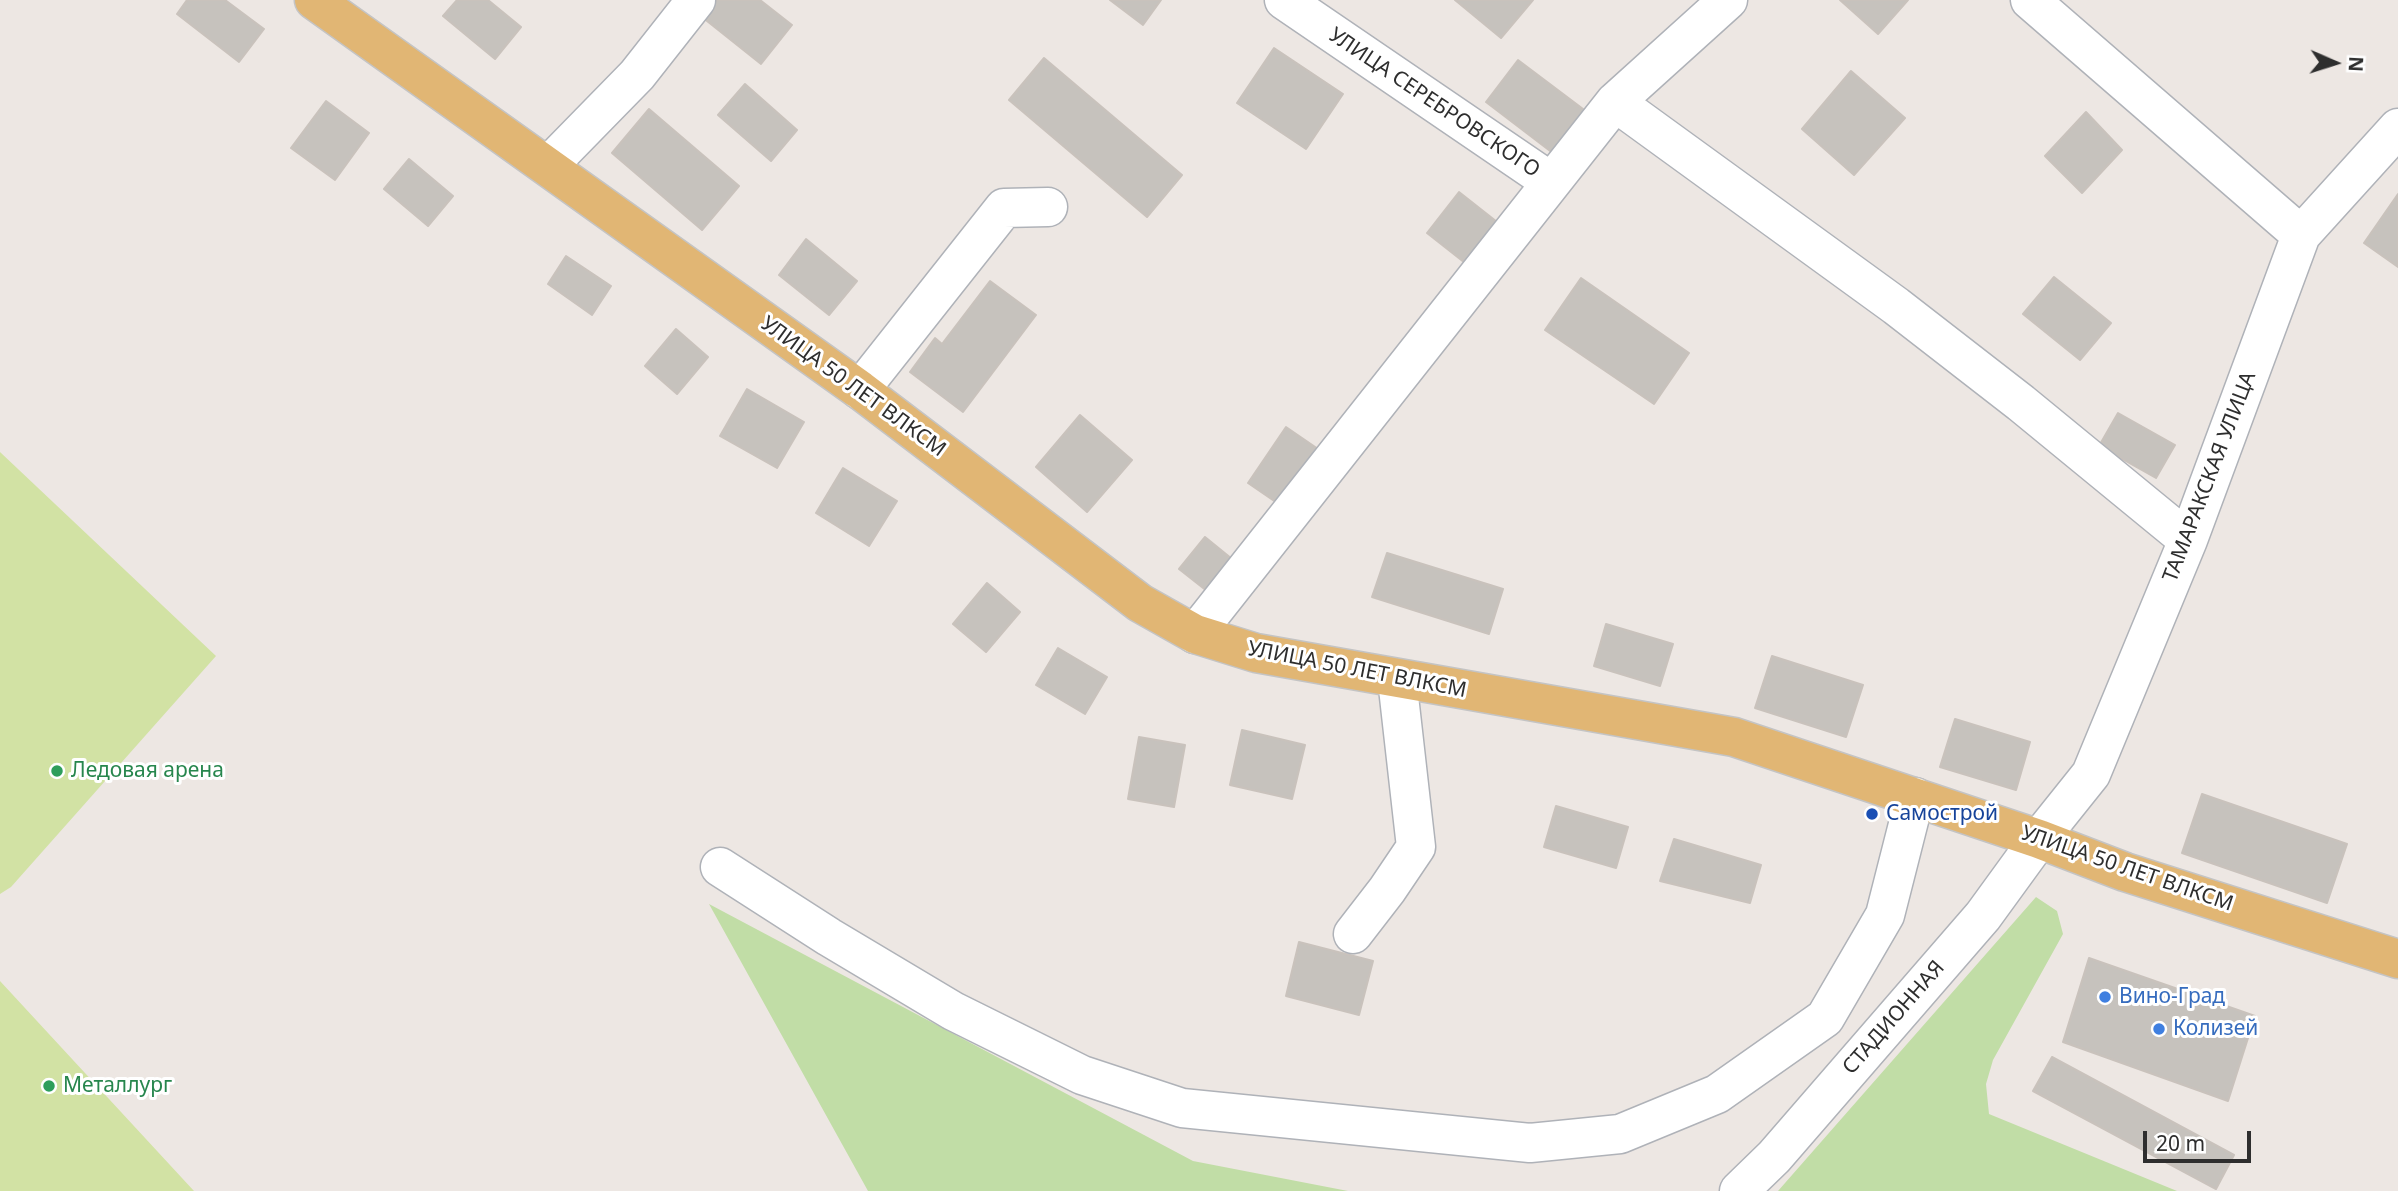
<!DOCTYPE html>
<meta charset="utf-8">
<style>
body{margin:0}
#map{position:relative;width:2398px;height:1191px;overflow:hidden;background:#ede7e3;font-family:"Noto Sans",sans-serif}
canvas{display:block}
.north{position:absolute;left:2300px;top:28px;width:70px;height:70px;-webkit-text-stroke:5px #fff;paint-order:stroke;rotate:93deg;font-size:19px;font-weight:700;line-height:28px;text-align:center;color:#2e2e2e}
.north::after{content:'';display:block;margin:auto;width:24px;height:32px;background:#2e2e2e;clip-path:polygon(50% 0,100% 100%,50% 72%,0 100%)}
.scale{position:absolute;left:2143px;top:1131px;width:108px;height:32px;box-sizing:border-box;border:4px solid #2e2e2e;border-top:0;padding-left:9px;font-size:21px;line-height:24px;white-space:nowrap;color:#2e2e2e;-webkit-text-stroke:5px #fff;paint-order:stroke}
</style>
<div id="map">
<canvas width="2398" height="1191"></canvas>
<div class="north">N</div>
<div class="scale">20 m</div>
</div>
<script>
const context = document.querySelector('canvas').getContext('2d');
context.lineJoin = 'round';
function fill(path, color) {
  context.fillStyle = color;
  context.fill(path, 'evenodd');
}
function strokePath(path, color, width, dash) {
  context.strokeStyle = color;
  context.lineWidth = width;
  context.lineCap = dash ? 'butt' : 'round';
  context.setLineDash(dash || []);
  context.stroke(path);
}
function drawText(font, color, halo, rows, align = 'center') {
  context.font = font + ' "Noto Sans",sans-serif';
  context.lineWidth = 6;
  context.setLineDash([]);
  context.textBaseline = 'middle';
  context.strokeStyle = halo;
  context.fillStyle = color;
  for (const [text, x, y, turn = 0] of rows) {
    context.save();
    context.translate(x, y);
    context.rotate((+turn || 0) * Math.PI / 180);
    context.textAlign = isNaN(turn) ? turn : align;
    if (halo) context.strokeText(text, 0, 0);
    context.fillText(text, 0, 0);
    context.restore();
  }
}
fill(new Path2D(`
 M2036,897L2057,911L2063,934L1993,1060L1986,1084L1989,1114L2177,1191H1778Z
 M709,904L1193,1161L1348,1191H868Z`), '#c1dda6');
fill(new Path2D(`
 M0,452L216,656L11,887L0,894Z
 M0,981L194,1191H0Z`), '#d2e2a4');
const building = new Path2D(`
 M187,0H225L264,29L239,62L177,14Z
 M457,0H488L521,27L495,59L443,16Z
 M716,0H760L792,25L761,64L702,17Z
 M1110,0H1161L1143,25Z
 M1455,0H1533L1501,38Z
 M1840,0H1908L1878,34Z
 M1274,48L1343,94L1306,149L1237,103Z
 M1044,58L1182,175L1147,217L1009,100Z
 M1518,60L1591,115L1558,157L1486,102Z
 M1851,71L1905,118L1854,175L1802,129Z
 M745,84L797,130L771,161L718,115Z
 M326,101L369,133L335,180L291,148Z
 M649,109L739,186L702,230L612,153Z
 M2086,112L2122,150L2082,193L2045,156Z
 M409,159L453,196L428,226L384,189Z
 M1459,192L1506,229L1474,270L1427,233Z
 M2398,194V267L2364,243Z
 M806,239L857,281L829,315L779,275Z
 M566,256L611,286L592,315L548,284Z
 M2054,277L2111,323L2080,360L2023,314Z
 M1581,278L1689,353L1654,404L1545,330Z
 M990,281L1036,315L963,412L910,372L935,338L942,344Z
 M676,329L708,357L677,394L645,366Z
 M747,389L804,422L777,468L720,436Z
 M2118,413L2175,445L2156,478L2099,446Z
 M1080,415L1132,460L1087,512L1036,467Z
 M1286,427L1321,451L1283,507L1248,483Z
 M843,468L897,501L869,546L816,513Z
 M1205,537L1237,563L1212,595L1179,569Z
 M1387,553L1503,589L1489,634L1372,597Z
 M987,583L1020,612L986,652L953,624Z
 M1606,624L1673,644L1660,686L1594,666Z
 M1058,648L1107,677L1085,714L1036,685Z
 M1772,656L1863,685L1846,737L1755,708Z
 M1955,719L2030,742L2016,790L1940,767Z
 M1242,730L1305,745L1292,799L1230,785Z
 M1139,737L1185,745L1174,807L1128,799Z
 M2202,794L2347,844L2327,903L2182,853Z
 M1556,806L1628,827L1616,868L1544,847Z
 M1674,839L1761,865L1750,903L1660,881Z
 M1299,942L1373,961L1359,1015L1286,996Z
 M2089,958L2255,1016L2228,1101L2063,1042Z
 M2052,1057L2234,1155L2216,1189L2033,1091Z`);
fill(building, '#c6c2bd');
strokePath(building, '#c9c2bc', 2);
const minor = new Path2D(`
 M1284,0L1551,182
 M2030,0L2301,235
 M1615,102L1896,306L2021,403L2188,540
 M548,166L637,75L696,0
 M860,390L1004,208L1048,207
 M1195,634L1615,102L1728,0
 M720,867L829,937L953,1011L1082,1075L1182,1108L1530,1143L1620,1134L1717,1094L1825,1018L1885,915L1915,797
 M1353,934L1387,890L1416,847L1397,679
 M1739,1191L1774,1157L1983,916L2039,839L2091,774L2188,540L2301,235L2398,128`);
const major = new Path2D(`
 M314,0L860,390L1140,603L1195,634L1256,653L1734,737L2039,839L2125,872L2398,959`);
strokePath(minor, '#afb2b8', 41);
strokePath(major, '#c4c4c4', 41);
strokePath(minor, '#fff', 38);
strokePath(major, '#e1b674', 38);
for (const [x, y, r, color] of [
 [57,771,7,"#2e9e5b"],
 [1872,814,7,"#1a4fb4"],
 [2105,997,7,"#3f7fe0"],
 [2159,1029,7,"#3f7fe0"],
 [49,1086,7,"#2e9e5b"]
]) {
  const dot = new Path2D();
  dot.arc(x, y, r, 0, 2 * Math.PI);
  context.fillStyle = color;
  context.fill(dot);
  strokePath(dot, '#fff', 2.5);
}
drawText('21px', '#2e2e2e', '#fff', [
 ["УЛИЦА СЕРЕБРОВСКОГО",1434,103,34],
 ["УЛИЦА 50 ЛЕТ ВЛКСМ",853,387,36],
 ["ТАМАРАКСКАЯ УЛИЦА",2210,477,-69],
 ["УЛИЦА 50 ЛЕТ ВЛКСМ",1357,670,11],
 ["УЛИЦА 50 ЛЕТ ВЛКСМ",2127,869,19],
 ["СТАДИОННАЯ",1894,1018,-49]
]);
drawText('21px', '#27864d', '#fff', [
 ["Ледовая арена",71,771],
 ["Металлург",63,1086]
], 'left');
drawText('21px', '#164399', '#fff', [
 ["Самострой",1886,814]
], 'left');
drawText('21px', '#366cbe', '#fff', [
 ["Вино-Град",2119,997],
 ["Колизей",2173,1029]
], 'left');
</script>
